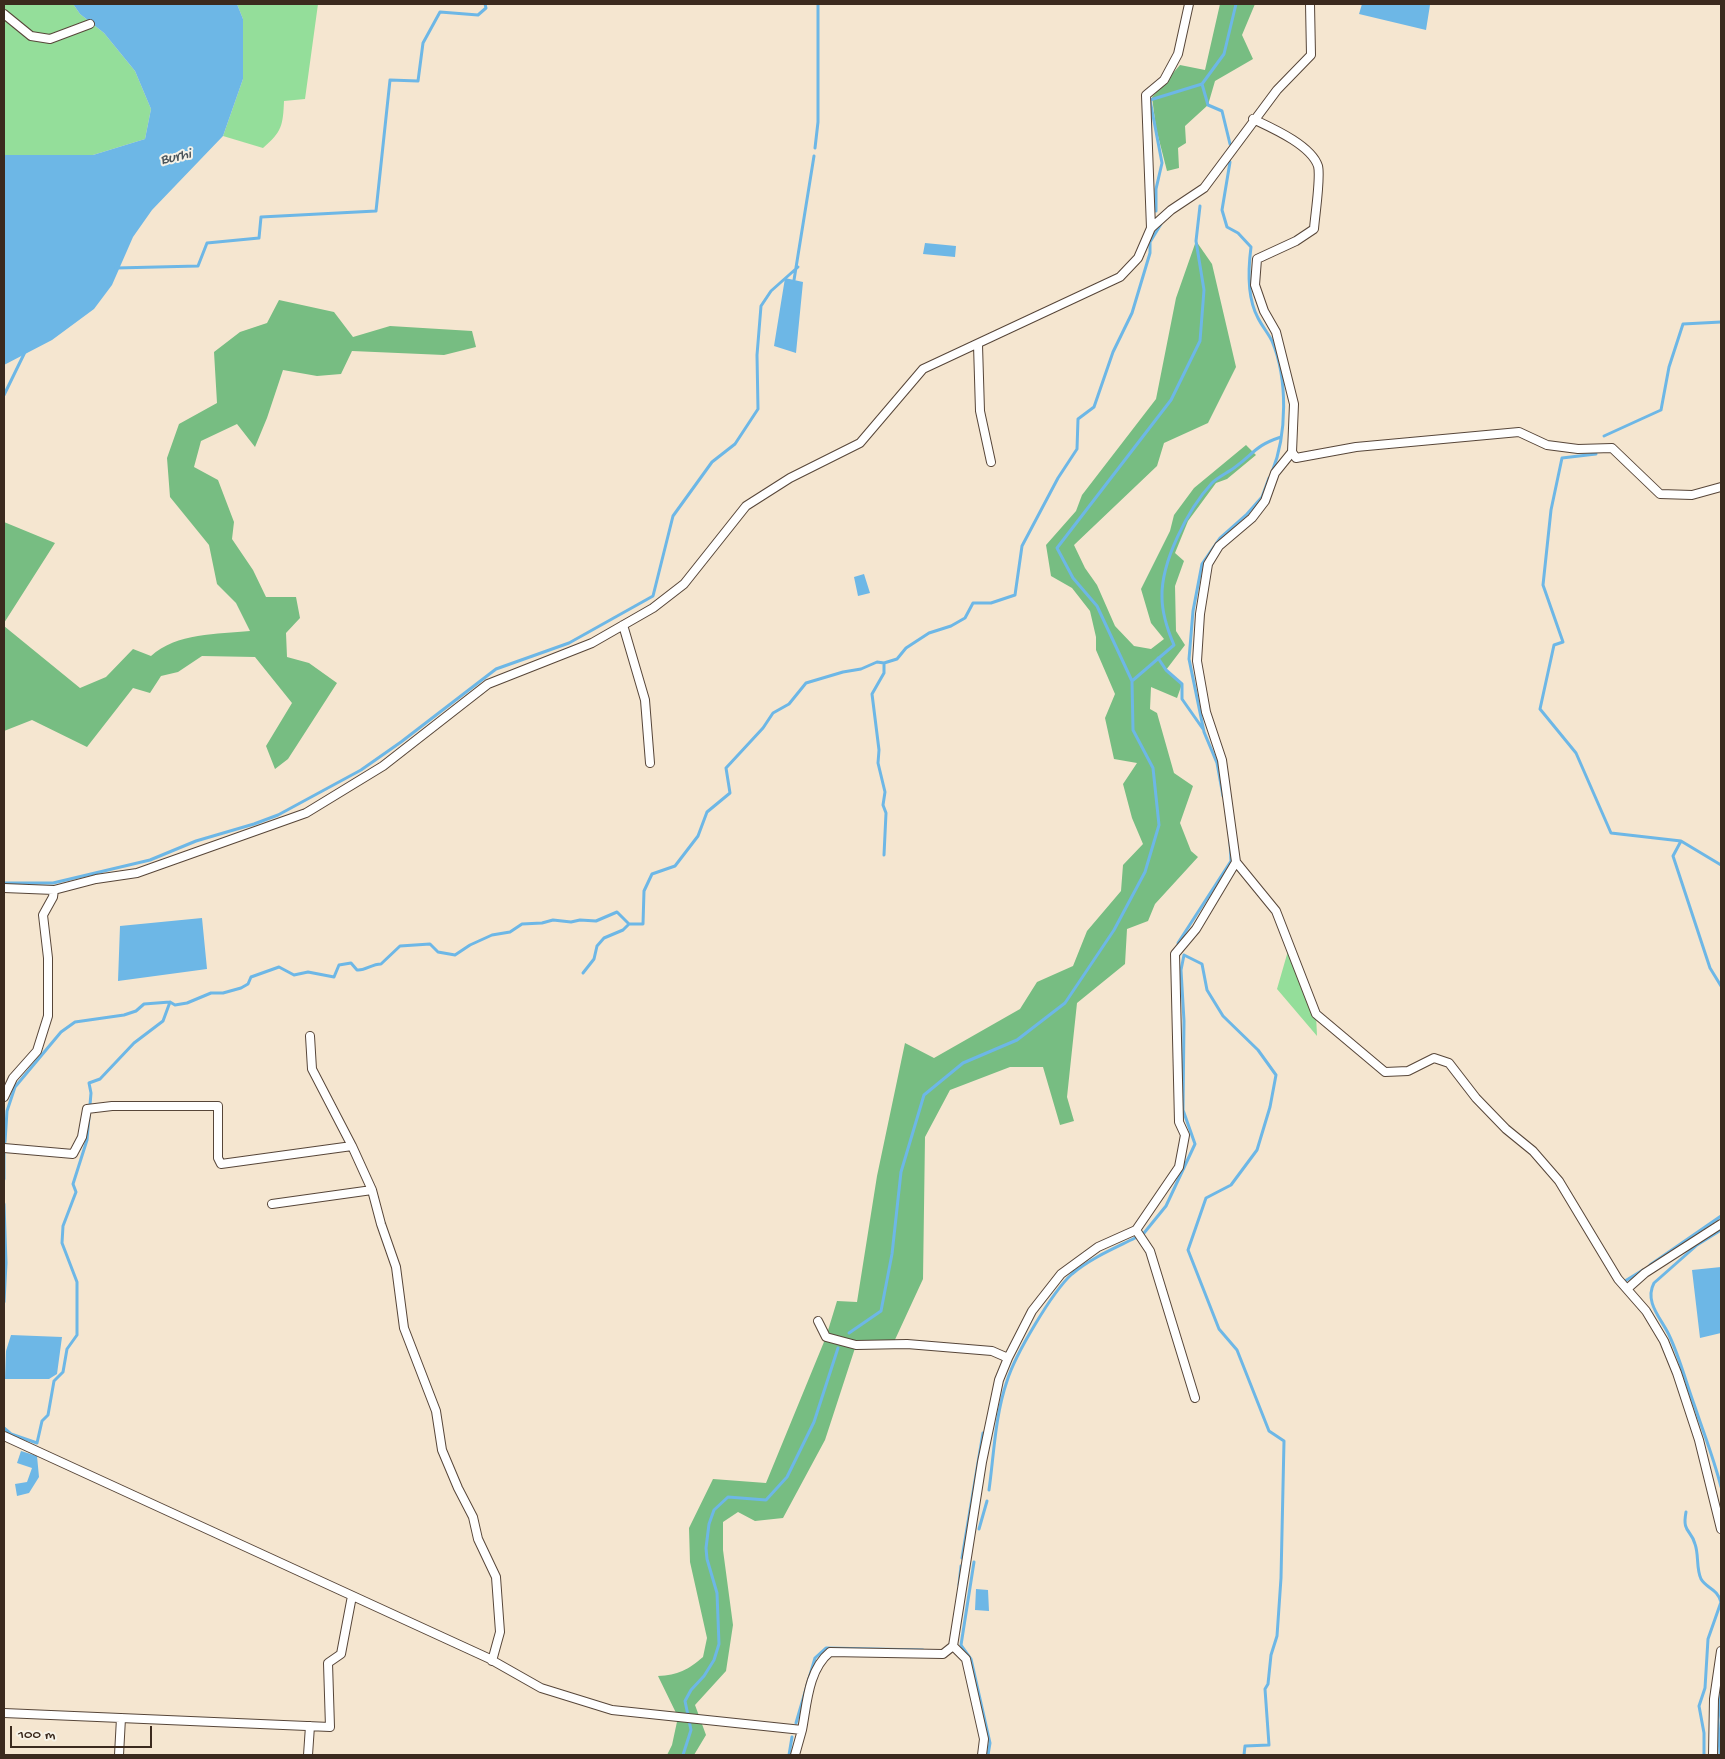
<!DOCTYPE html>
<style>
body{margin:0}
#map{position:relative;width:1725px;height:1759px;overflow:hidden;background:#f5e6d0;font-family:"Gochi Hand",sans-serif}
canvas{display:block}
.frame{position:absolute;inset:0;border:5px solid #3b2a1e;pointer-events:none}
.scale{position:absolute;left:10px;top:1726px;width:142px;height:22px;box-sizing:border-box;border:2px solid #3b2a1e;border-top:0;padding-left:6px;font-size:15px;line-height:18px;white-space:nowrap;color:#3b2a1e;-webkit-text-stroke:4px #f7f3e8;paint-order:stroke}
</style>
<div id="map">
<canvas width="1725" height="1759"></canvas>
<div class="frame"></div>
<div class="scale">100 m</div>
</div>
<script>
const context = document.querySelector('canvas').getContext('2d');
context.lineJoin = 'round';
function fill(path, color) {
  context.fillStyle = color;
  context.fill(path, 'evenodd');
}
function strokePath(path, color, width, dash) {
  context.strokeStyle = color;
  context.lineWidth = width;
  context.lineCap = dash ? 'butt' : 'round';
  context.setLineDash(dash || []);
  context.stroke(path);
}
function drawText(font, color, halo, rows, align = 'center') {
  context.font = font + ' "Gochi Hand",sans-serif';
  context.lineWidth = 4;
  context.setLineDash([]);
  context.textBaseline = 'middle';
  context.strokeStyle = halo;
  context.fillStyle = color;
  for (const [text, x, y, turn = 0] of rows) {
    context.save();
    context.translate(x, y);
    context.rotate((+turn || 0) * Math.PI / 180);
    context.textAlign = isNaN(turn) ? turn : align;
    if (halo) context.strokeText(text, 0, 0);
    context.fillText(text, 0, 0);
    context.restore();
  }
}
fill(new Path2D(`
 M4,4H73L80,14L104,33L135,71L151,109L145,139L93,155H4Z
 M237,4H318L305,99L284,101C283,125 282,132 263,148L223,136L243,79V19Z
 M1290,944L1316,1014L1317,1036L1277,989Z`), '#94de9a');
fill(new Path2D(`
 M1220,4H1255L1242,35L1253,59L1215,81L1208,105L1185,126L1186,143L1178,148L1179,168L1167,171L1156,128L1152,97L1180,65L1205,70Z
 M1196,241L1212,264L1236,367L1208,423L1164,443L1157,466L1074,545L1085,568L1097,585L1115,626L1134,646L1151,649L1164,639L1151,623L1141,589L1170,531L1174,515L1194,488L1246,445L1256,455L1227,479L1216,483L1188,521L1175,553L1184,561L1175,586L1176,631L1185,645L1166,670L1182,684L1177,698L1151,687L1150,709L1157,713L1174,773L1193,786L1180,823L1191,851L1198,857L1155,904L1148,921L1127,929L1125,964L1077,1003L1067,1097L1074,1121L1060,1125L1043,1067H1010L950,1090L925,1137L923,1279L893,1344L856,1345L825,1440L783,1518L755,1521L738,1512L723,1522V1550L733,1625L726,1671L695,1705L706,1735L694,1755H667L672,1745L678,1717L658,1676C678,1675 688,1670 703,1657L707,1638L690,1562L689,1528L713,1479L766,1483L826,1337L837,1301L857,1302L877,1176L905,1043L934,1058L1020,1009L1037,982L1073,966L1087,931L1121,891L1123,865L1143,844L1132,818L1123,784L1137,763L1114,759L1105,718L1115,694L1096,650V637L1090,611L1072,588L1051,576L1046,545L1076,511L1082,495L1156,399L1176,298Z
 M279,300L334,312L353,337L390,326L472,331L476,347L444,355L352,351L341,374L317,376L283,370L267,418L255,447L237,424L201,441L194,467L218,480L234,522L232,539L253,570L266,597H296L300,618L286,633L287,657L309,663L337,683L288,759L275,769L266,746L292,703L255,657L202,656L178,672L161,676L150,693L133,688L87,747L32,720L4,731V626L80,688L106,677L133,649L151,656C176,633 218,634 250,631L236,603L217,584L209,545L170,497L167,458L179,424L217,403L214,352L240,332L267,323Z
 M4,522L55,543L4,623Z`), '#77bd82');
fill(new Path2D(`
 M73,4H237L243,19V79L223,136L152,210L133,237L112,285L94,309L52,340L4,365V155H93L145,139L151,109L135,71L104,33L80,14Z
 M1362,4L1430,5L1426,30L1359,14Z
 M925,243L956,246L955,257L923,254Z
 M785,278L803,282L796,353L774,346Z
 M864,574L870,593L858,596L854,577Z
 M202,918L207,969L118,981L120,926Z
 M1721,1267V1333L1700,1338L1692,1270Z
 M11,1335L62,1337L57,1374L49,1379H5L6,1351Z
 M21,1451L37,1456L39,1477L29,1493L17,1496L15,1484L27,1482L32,1468L17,1463Z
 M976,1589L988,1590L989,1611L975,1610Z`), '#6db7e6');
strokePath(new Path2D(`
 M1202,84L1208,105L1222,111L1230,144
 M815,148L818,122V4
 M1230,162L1222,210L1227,227L1238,233L1251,247C1248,270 1247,298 1258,318C1262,326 1268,333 1272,341C1288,379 1287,435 1272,472
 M1156,211V189L1162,163L1150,100L1202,84L1224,54L1236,4
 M116,268L198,266L207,243L259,238L261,217L376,211L390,80L418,81L423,43L440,12L478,15L486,8L485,4
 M794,280L814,156
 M4,395L25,352
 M1604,436L1661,410L1669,367L1683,324L1721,322
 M1596,454L1562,458L1551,510L1543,585L1563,642L1554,645L1540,709L1576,753L1611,833L1681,841L1721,865
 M1158,658L1166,670L1182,684V699L1203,729
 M884,663V673L872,694L879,750L878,763L885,792L883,805L886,813L884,855
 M1132,681L1174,645C1168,631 1162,613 1162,597C1161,562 1188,509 1212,483C1218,477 1227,473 1234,468C1255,453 1254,446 1281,437
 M1223,796L1217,763L1204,732L1189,659L1193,611L1202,564L1220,538L1247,514L1262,497L1269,478
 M1681,841L1673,856L1710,968L1721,986
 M4,883H53L150,860L196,841L254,824L278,815L361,770L401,742L496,669L569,643L653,596L673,516L712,462L735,444L758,409L757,355L761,306L771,291L798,267
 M1178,943L1231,861L1230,842
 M583,973L594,959L597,946L604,938L623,930L629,924
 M5,1142L7,1111L15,1087L61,1032L75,1022L124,1015L136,1011L144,1004L170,1002L175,1005L187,1003L211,993H223L241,988L248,984L251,977L279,967L294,975L308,972L334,977L339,965L351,963L357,970C366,971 371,964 381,964L400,946L430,944L438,952L455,955L470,945L492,935L510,932L522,924L542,923L553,920L571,922L580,920L596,921L617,912L629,924H643L644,891L652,874L675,866L698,836L707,812L730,793L726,768L763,728L773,713L789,704L806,683L843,672L861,669L877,662L884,663L897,659L906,648L929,633L951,626L965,618L973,603H991L1015,595L1022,546L1058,478L1077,449L1078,419L1094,407L1113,352L1132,313L1150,253V242L1161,224
 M4,1179V1153
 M4,1204L6,1263L4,1302
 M1721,1230L1697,1245L1654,1283C1644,1302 1661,1318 1669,1335C1680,1358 1686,1383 1695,1407C1704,1434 1714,1459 1721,1487
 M1144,1233L1166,1206L1195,1144L1183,1110L1184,1021L1181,970L1184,955L1202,964L1207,990L1223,1016L1258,1050L1276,1075L1270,1107L1257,1150L1231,1185L1206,1198L1188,1250L1219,1329L1237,1350L1269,1431L1284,1441L1281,1578L1277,1636L1271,1655L1268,1684L1265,1689L1269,1745L1245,1746L1244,1755
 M1650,1265L1721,1216
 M1625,1281L1643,1270
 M849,1333L881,1311L892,1254L901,1172L924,1095L963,1063L1017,1040L1065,1003L1114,930L1145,872L1159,825L1153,768L1133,730L1132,681L1097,606L1073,578L1057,548L1171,400L1200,341L1204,290L1196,241L1200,206
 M4,1428L11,1434L37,1443L42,1421L48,1415L54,1381L63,1372L67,1349L77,1335V1282L62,1243L63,1226L76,1192L73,1184L87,1140L91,1093L89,1083L100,1079L134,1043L163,1021L170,1002
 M989,1490C994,1454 995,1416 1007,1381C1015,1355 1052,1292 1072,1274C1091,1258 1113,1249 1135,1238
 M1686,1512C1682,1533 1691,1529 1695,1544C1699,1555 1696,1568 1701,1579C1707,1589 1717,1588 1721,1602
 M979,1529L987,1501
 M962,1558L983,1433
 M974,1562L961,1645L971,1659L990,1743L988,1755
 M959,1585L961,1566
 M796,1723L815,1658L826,1648L923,1650
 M683,1755L691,1730L685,1701L691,1690L704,1676L714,1660L719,1644L717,1593L707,1559L706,1548L709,1524L714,1510L728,1497L766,1500L787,1477L814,1422L838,1348
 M789,1755L792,1737
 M1704,1755V1733L1699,1706L1705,1688L1708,1639L1721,1602
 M1720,1755L1718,1720L1721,1693`), '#6db7e6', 3);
const street = new Path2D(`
 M4,14L31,36L50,39L90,24
 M1253,119C1272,128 1311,145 1318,166C1321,177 1315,215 1314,229L1296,241L1257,259L1255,285L1264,311L1276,332L1294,404L1292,452L1275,473L1265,501L1252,518L1219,546L1208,564L1200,614L1197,661L1206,712L1222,760L1236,862L1276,911L1316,1014L1385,1072L1408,1071L1434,1058L1449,1063L1476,1098L1506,1129L1533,1151L1559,1181L1618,1279L1646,1311L1664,1341L1677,1373L1699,1440L1721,1529
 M1151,228L1146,95L1164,80L1178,54L1189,4
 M978,345L980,411L991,462
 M1292,452L1296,458L1356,447L1519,432L1547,445L1578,449L1612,448L1660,494L1692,495L1721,487
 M623,625L645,700L650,763
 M4,888L54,890
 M4,1097L13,1078L37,1051L48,1016V958L43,915L53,897L54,890L96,879L137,873L306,813L383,766L488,684L592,643L653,608L684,584L746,506L790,478L860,443L923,369L1120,277L1138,258L1151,228L1171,210L1204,188L1277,90L1311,55L1310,4
 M4,1148L73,1154L82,1137L87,1109L112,1106H218V1158L221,1164L352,1146L312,1069L310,1036
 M372,1190L381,1224L396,1267L404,1328L436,1411L442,1450L458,1488L473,1517L478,1539L496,1577L500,1632L492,1661
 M272,1204L372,1190L352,1146
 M1136,1230L1150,1251L1195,1398
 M1627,1289L1645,1273L1721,1224
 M818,1321L826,1337L856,1345L907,1344L992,1351L1008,1358
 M4,1436L488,1658L541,1688L612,1710L802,1730L795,1755
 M953,1646L982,1462L999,1380L1008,1358L1032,1311L1061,1274L1098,1247L1136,1230L1179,1167L1185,1135L1179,1122L1175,954L1196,929L1236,862
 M4,1713L330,1727L328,1663L341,1654L352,1596
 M802,1730C807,1704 808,1670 830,1652L943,1654L953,1646L966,1659L984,1739L982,1755
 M119,1755L121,1718
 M308,1755L310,1726
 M1713,1755L1714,1699L1721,1651`);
strokePath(street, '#574639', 10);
strokePath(street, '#fff', 8);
drawText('italic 15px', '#4a545a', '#f7f3e8', [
 ["Burhi",176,158,-12]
]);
</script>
